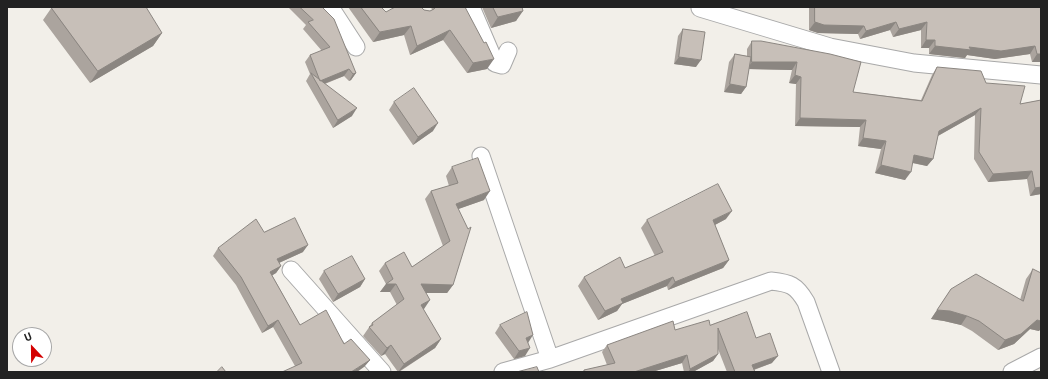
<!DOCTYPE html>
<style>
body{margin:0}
#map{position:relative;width:1048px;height:379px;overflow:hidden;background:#f2efe9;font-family:Barlow,sans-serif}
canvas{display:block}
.frame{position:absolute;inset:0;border:8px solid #222;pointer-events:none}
.north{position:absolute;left:12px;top:327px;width:40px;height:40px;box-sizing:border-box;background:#fff;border:1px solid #a7a7a7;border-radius:50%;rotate:338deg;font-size:11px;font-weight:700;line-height:16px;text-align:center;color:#222}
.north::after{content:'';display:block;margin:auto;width:14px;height:18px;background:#d40000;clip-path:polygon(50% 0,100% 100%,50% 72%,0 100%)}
</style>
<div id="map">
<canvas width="1048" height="379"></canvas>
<div class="frame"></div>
<div class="north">U</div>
</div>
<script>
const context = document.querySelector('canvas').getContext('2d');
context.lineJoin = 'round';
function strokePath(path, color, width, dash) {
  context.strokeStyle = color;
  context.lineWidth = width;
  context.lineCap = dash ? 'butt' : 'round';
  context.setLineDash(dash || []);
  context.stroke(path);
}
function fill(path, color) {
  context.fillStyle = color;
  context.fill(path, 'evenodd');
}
const minor = new Path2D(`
 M330,7L356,47
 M471,7L495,63L502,65L508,51
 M700,8L830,47L914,63L1041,75
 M481,156L550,359
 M291,270L382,372
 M503,372L550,359L771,281C790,283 796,285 806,302L831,372
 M1012,372L1041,357`);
strokePath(minor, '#a9a9a9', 19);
strokePath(minor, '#fff', 17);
fill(new Path2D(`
 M52,7L162,33L153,46L90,83L43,20Z
 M288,7H322L356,73L351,80L349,81L344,76L325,84L352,116L333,128L306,81L310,74L305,62L310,55L322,51L303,29L306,25Z
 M348,7H381L386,12L424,10L430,11L432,10L431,7H465L487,69L467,73L443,40L410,55L404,35L373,42Z
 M482,7H522L516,21L491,28Z
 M809,7H1041V62H1032L1030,54L995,59L967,55L965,58L929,54V48H921V30L893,37L890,30L860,39L858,34L818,33L809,30Z
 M683,29L696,67L674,64L678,36Z
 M752,41H761L853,92L921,100L932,75L937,67L986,83L1020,104L1041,100V194L1030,196L1027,179L988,182L974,159L975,115L938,136L933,159L927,166L912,163L905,180L875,173L881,149L858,146L860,127L795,126L796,84L789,83L792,70L749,69L746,87L741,94L724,92L729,62L735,54L747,56V49Z
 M394,102L433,131L413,145L389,110Z
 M452,167L484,200L458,209L453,285L447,293H426L424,309H423L441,339L435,348L399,372H398L385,354L381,356L363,336L372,323L397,305L390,292H380L386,284L379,271L385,263L412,267L443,246L425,199L431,191L449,186L446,176Z
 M726,219L715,225L729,260L723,268L668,290L667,286L622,304L617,311L598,320L578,286L584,277L625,268L655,256L641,228L647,220Z
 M264,232L303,252L279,263L281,266L276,273L272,275L300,325L344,344L370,360L364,367L295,366L273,327L262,333L236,285L213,256L218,248Z
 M1033,269L1039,331L1030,329L1014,344L998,350L972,331L961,325L944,321L931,319L951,289L1020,300L1026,279Z
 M324,271L365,279L360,287L333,302L319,279Z
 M500,325L528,343L525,356L514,359L495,333Z
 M710,325L756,338L772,363L754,370L755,372H727L718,349V354L713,361L693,372H684L682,363L652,372H583L584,370L607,365L602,352L607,345L675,330Z`), '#aba49e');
fill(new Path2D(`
 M523,11L516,21L491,28L498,17Z
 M815,22L864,26L858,34L818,33L809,30Z
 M896,22L890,30L860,39L866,31Z
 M927,22L921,30L893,37L899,29Z
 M411,26L404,35L373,42L380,32Z
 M450,30L443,40L410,55L417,46Z
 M162,33L153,46L90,83L98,71Z
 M926,40H935L929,48H921Z
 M935,46L969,47L1035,46L1030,54L995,59L967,55L965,58L929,54Z
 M1037,54H1041V62H1032Z
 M679,57L701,60L696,67L674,64Z
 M494,59L487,69L467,73L473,63Z
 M752,62H797L792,70L747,69Z
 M349,69L344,76L318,86L320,81Z
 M356,73L351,80L349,81L353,74Z
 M795,75L801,77L796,84L789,83Z
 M730,84L746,87L741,94L724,92Z
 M357,108L352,116L333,128L338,120Z
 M981,108L975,115L934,138L939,131Z
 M800,118L866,120L860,127L795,126Z
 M438,123L433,131L413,145L418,137Z
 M863,138L886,141L881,149L858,146Z
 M914,155L933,159L927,166L909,162Z
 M881,165L911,172L905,180L875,173Z
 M1032,171L1027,179L988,182L993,174Z
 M1041,187V194L1030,196L1035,188Z
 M490,191L484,200L450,212L456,204Z
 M732,211L726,219L707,229L713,220Z
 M308,245L303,252L272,266L277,259Z
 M729,260L723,268L668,290L675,282Z
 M281,266L276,273L265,280L270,272Z
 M673,277L667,286L622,304L617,311L598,320L605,311L621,299Z
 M365,279L360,287L333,302L338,294Z
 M386,284H396L390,292H380Z
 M421,284L453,285L447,293H415Z
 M430,300L424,309L415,314L421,305Z
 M937,310L950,311L967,316L961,325L944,321L931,319Z
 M278,320L273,327L262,333L268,326Z
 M1037,320L1041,321V329L1039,331L1030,329L1014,344L998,350L1005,340Z
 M533,335L528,343L520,346L526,338Z
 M441,339L435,348L398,372L404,364Z
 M391,345L385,354L381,356L387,348Z
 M530,348L525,356L514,359L519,351Z
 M718,354L713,361L693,372H688L690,369Z
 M687,355L682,363L652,372H634Z
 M778,356L772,363L747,372L752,365Z
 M370,360L364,367L357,372H351Z`), '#8b8681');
const building = new Path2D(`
 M51,7H146L162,33L98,71Z
 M300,7H322L334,19L356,73L353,74L349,69L320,81L310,55L330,47L308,22L313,20Z
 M361,7H381L386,12L395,7H421L424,10L430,11L434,9L436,7H465L484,43L486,42L494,59L473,63L450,30L417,46L411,26L380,32Z
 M493,7H522L523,11L498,17Z
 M815,7H1041V54H1037L1035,46L1001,51L969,47L971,50L935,46V40H926L927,22L899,29L896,22L866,31L864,26L824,25L815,22Z
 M683,29L705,32L701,60L679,57Z
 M752,41H761L830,54L861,62L853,92L922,101L937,67L981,71L986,83L1025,86L1020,104L1041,100V187L1035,188L1032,171L993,174L979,152L981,108L939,131L933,159L914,155L911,172L881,165L886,141L863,138L866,120L800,118L801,77L795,75L797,62H752Z
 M735,54L751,57L746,87L730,84Z
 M311,73L357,108L338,120Z
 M414,88L438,123L418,137L394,102Z
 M478,158L490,191L456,204L468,229L471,227L453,285L421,284L430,300L421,305L441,339L404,364L391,345L387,348L369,327L373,325L372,323L404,299L396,284H386L393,279L385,263L404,252L412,267L450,241L431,191L458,183L452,167Z
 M718,184L732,211L713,220L729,260L675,282L673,277L621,299L623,303L605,311L584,277L620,257L625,268L663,252L647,220Z
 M295,218L308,245L277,259L281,266L270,272L300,325L326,310L344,344L351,339L370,360L351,372H282L302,363L278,320L268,326L241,277L218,248L256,219L264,232Z
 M352,256L365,279L338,294L324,271Z
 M1033,269L1041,273V321L1037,320L1021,334L1005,340L979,321L967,316L950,311L937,310L951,289L976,274L1023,301Z
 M527,312L533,335L526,338L530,348L519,351L500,325Z
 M747,312L756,338L770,333L778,356L752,365L755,372H735L718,328V354L690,369L687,355L634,372H584V370L615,363L607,345L673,321L675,330L709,320L710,325Z
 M222,367L226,372H217Z
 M537,367L539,372H517Z`);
fill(building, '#c7bfb8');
strokePath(building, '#8b8681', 1);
</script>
